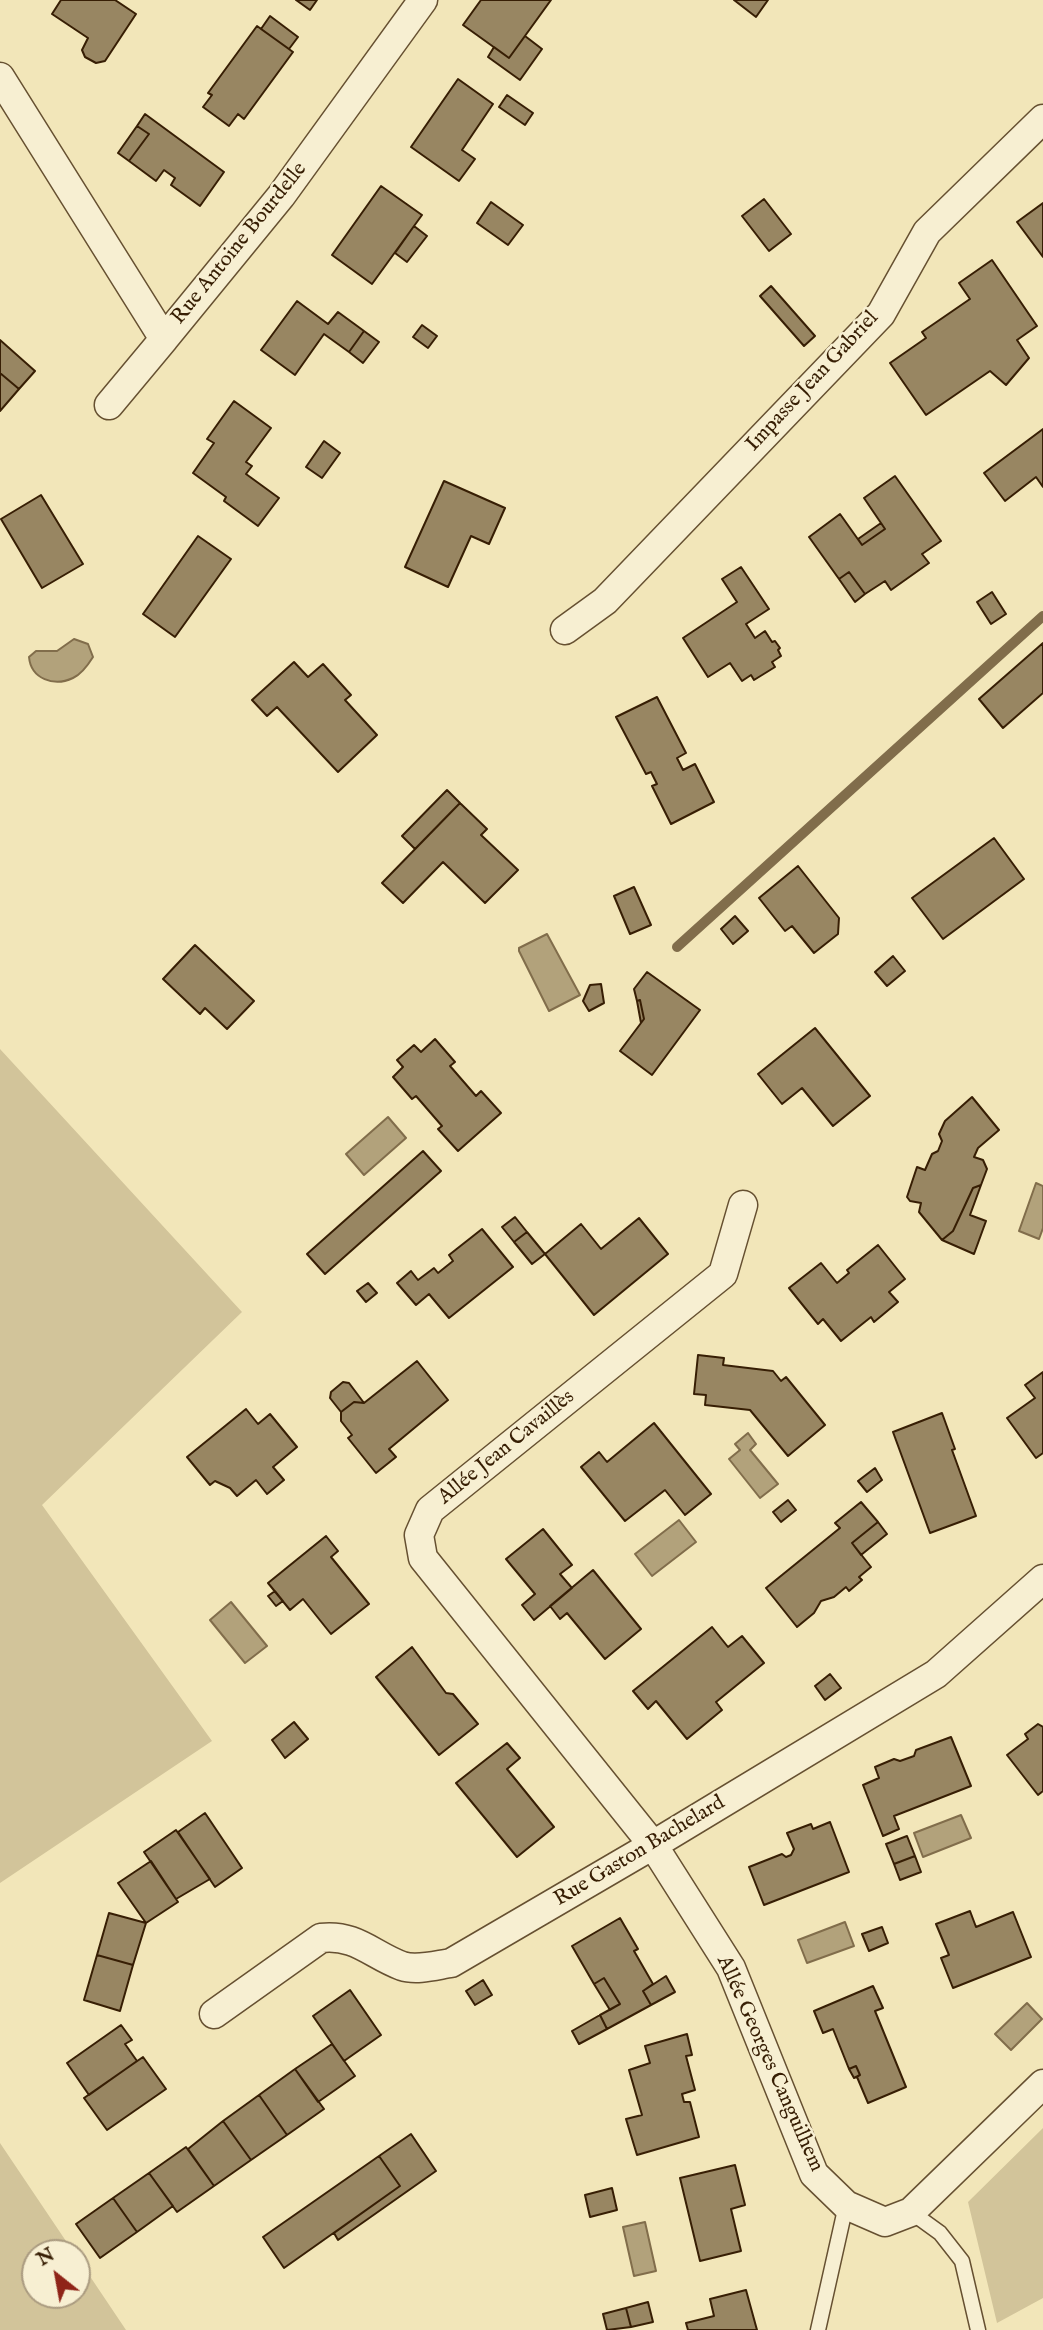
<!DOCTYPE html>
<meta charset="utf-8">
<style>
body{margin:0}
#map{position:relative;width:1043px;height:2330px;overflow:hidden;background:#f2e6b9;font-family:"IM FELL English",serif}
canvas{display:block}
.north{position:absolute;left:21px;top:2239px;width:70px;height:70px;box-sizing:border-box;background:#f7efd2;border:2px solid #aa9b80;border-radius:50%;rotate:329deg;font-size:19px;font-weight:700;line-height:28px;text-align:center;color:#371e04}
.north::after{content:'';display:block;margin:auto;width:24px;height:32px;background:#8f2418;clip-path:polygon(50% 0,100% 100%,50% 72%,0 100%)}
</style>
<div id="map">
<canvas width="1043" height="2330"></canvas>
<div class="north">N</div>
</div>
<script>
const context = document.querySelector('canvas').getContext('2d');
context.lineJoin = 'round';
function fill(path, color) {
  context.fillStyle = color;
  context.fill(path, 'evenodd');
}
function strokePath(path, color, width, dash) {
  context.strokeStyle = color;
  context.lineWidth = width;
  context.lineCap = dash ? 'butt' : 'round';
  context.setLineDash(dash || []);
  context.stroke(path);
}
function drawText(font, color, halo, rows, align = 'center') {
  context.font = font + ' "IM FELL English",serif';
  context.lineWidth = 5;
  context.setLineDash([]);
  context.textBaseline = 'middle';
  context.strokeStyle = halo;
  context.fillStyle = color;
  for (const [text, x, y, turn = 0] of rows) {
    context.save();
    context.translate(x, y);
    context.rotate((+turn || 0) * Math.PI / 180);
    context.textAlign = isNaN(turn) ? turn : align;
    if (halo) context.strokeText(text, 0, 0);
    context.fillText(text, 0, 0);
    context.restore();
  }
}
fill(new Path2D(`
 M0,1049L242,1312L42,1505L212,1741L0,1883Z
 M1043,2128V2298L997,2323L968,2202Z
 M0,2143L74,2253H35V2295H77V2257L126,2330H0Z`), '#d2c49a');
const water = new Path2D(`
 M74,639L88,644L93,657C88,665 82,674 73,678C54,687 31,679 29,657L36,651H57Z
 M547,934L580,995L549,1011L519,951V948Z
 M388,1117L406,1138L364,1175L346,1154Z
 M1036,1183L1043,1186V1228L1039,1239L1019,1231Z
 M748,1433L756,1444L750,1450L778,1484L760,1498L729,1459L740,1450L735,1444Z
 M679,1520L696,1542L652,1576L635,1554Z
 M231,1602L267,1646L245,1663L210,1620Z
 M961,1815L971,1838L923,1857L914,1833Z
 M845,1922L854,1946L807,1963L798,1940Z
 M1027,2003L1042,2019L1011,2050L995,2034Z
 M645,2222L656,2271L634,2276L623,2227Z`);
fill(water, '#b2a27b');
strokePath(water, '#816d4b', 2);
strokePath(new Path2D(`
 M677,947L1043,616`), '#816d4b', 10);
const building = new Path2D(`
 M61,0H115L136,14L105,61L96,63L85,57L82,50L88,38L52,14Z
 M296,0H317L310,10Z
 M481,0H551L509,58L463,25Z
 M734,0H768L756,17Z
 M270,16L298,37L289,49L261,29Z
 M257,26L293,52L244,119L238,114L229,126L203,107L212,95L208,93Z
 M525,36L542,49L520,80L488,57L494,47L509,58Z
 M458,79L493,104L462,150L475,159L459,181L411,147Z
 M507,95L533,113L525,125L499,107Z
 M145,114L224,172L200,206L171,185L175,178L164,170L156,181L129,161L149,134L137,126Z
 M137,126L149,134L129,161L118,153Z
 M381,186L422,215L372,284L332,255Z
 M764,199L791,234L769,251L742,216Z
 M491,202L523,225L508,245L477,223Z
 M1043,203V257L1017,222Z
 M414,226L427,236L407,262L395,253Z
 M992,260L1037,326L1017,340L1029,358L1006,385L990,371L926,415L890,363L926,338L922,332L970,299L959,283Z
 M771,286L815,336L804,346L760,296Z
 M297,301L328,324L338,312L364,331L349,352L324,334L295,375L261,350Z
 M422,325L437,336L428,348L413,337Z
 M364,331L379,342L363,363L349,352Z
 M0,340L35,371L19,389L0,373Z
 M0,373L19,389L0,411Z
 M234,401L271,428L246,462L252,466L246,474L279,498L258,526L224,501L226,497L193,473L214,443L207,439Z
 M1043,429V487L1036,477L1005,501L984,473Z
 M324,441L340,453L322,478L306,467Z
 M895,476L941,541L922,554L929,563L891,590L885,581L865,594L849,572L839,579L809,537L840,514L862,545L885,529L864,498Z
 M444,481L505,508L489,544L471,536L448,587L405,567Z
 M41,495L83,564L42,588L1,519Z
 M881,523L885,529L862,545L858,539Z
 M198,536L231,559L175,637L143,614Z
 M741,567L769,609L746,624L755,638L765,631L772,642L775,641L780,648L778,650L781,656L772,662L775,667L754,680L751,675L742,681L730,663L708,677L683,638L737,602L722,579Z
 M849,572L865,594L855,602L839,579Z
 M992,592L1006,614L991,624L977,602Z
 M1043,643V693L1003,728L979,699Z
 M294,662L308,677L323,664L351,695L345,700L377,735L338,772L277,707L267,716L252,700Z
 M657,697L686,753L677,758L683,770L695,764L714,802L671,824L652,786L657,784L651,772L646,774L616,717Z
 M447,790L460,803L415,849L402,836Z
 M460,803L487,829L481,835L518,870L485,903L443,862L403,903L382,883Z
 M994,838L1024,879L943,939L912,898Z
 M798,866L839,918L838,934L814,953L792,926L785,931L759,898Z
 M634,887L651,925L630,934L614,896Z
 M735,916L748,931L733,944L721,929Z
 M195,945L254,1001L227,1029L205,1008L200,1014L163,979Z
 M893,956L905,971L887,986L875,972Z
 M647,972L700,1010L652,1075L620,1051L644,1019L640,1000L637,1001L634,989Z
 M601,984L604,1003L589,1011L583,1001L590,985Z
 M640,1000L644,1019L641,1023L637,1001Z
 M815,1028L870,1096L833,1126L802,1088L782,1104L758,1074Z
 M435,1039L455,1062L450,1066L476,1096L481,1091L501,1113L458,1151L438,1129L442,1126L416,1096L412,1099L393,1077L403,1067L397,1060L414,1045L421,1052Z
 M972,1097L999,1130L978,1148L974,1157L983,1160L987,1169L981,1185L973,1188L953,1231L942,1240L919,1212L921,1203L910,1201L907,1197L917,1167L925,1170L932,1154L938,1151L942,1141L939,1134L945,1121Z
 M423,1151L441,1171L325,1274L307,1254Z
 M981,1185L970,1215L986,1221L974,1254L942,1240L953,1231L973,1188Z
 M515,1217L527,1232L514,1242L502,1227Z
 M639,1218L668,1254L594,1315L545,1254L581,1224L601,1249Z
 M482,1229L513,1267L449,1318L429,1294L416,1305L397,1283L411,1271L418,1280L434,1268L438,1273L453,1261L449,1255Z
 M527,1232L545,1254L532,1264L514,1242Z
 M878,1245L905,1279L889,1292L898,1302L874,1322L871,1317L841,1341L823,1319L818,1324L789,1288L821,1263L837,1283L849,1273L847,1270Z
 M368,1283L377,1293L366,1302L357,1291Z
 M698,1355L724,1358L723,1365L773,1371L781,1381L786,1377L825,1425L788,1456L750,1410L705,1405L706,1395L694,1394Z
 M417,1361L448,1400L389,1449L396,1457L376,1473L348,1438L352,1435L341,1421V1412L354,1402L364,1403Z
 M1043,1372V1453L1036,1458L1007,1418L1035,1398L1025,1385Z
 M343,1382L349,1383L364,1403L354,1402L341,1412L330,1398L331,1392Z
 M246,1409L258,1424L270,1414L297,1447L273,1467L284,1480L267,1494L256,1480L237,1496L230,1488L215,1481L210,1485L187,1457Z
 M942,1413L955,1449L952,1450L976,1516L930,1533L893,1432Z
 M654,1423L711,1494L685,1515L665,1490L625,1521L581,1467L599,1452L607,1462Z
 M875,1468L882,1480L867,1492L858,1481Z
 M788,1500L796,1510L781,1522L773,1512Z
 M861,1502L878,1522L852,1543L871,1567L859,1577L862,1580L849,1591L846,1587L834,1597L821,1601L814,1613L797,1627L766,1588L840,1528L835,1523Z
 M878,1522L887,1534L861,1555L852,1543Z
 M543,1529L572,1565L560,1574L572,1588L534,1620L522,1605L535,1594L506,1559Z
 M326,1536L338,1551L331,1557L369,1604L331,1634L303,1599L290,1610L268,1583Z
 M593,1570L641,1629L605,1659L567,1613L560,1619L550,1606Z
 M275,1591L283,1601L276,1606L268,1596Z
 M712,1627L728,1647L742,1636L764,1663L716,1702L722,1710L687,1739L656,1701L648,1709L633,1691Z
 M412,1647L446,1693L453,1694L478,1724L439,1755L376,1677Z
 M830,1674L841,1688L825,1700L815,1686Z
 M294,1722L308,1739L285,1758L272,1740Z
 M1038,1724L1043,1727V1791L1038,1795L1007,1755L1028,1739L1025,1734Z
 M951,1737L971,1786L894,1816L899,1829L883,1836L863,1785L879,1778L875,1767L894,1759L900,1761L914,1756L916,1750Z
 M507,1743L520,1758L507,1769L554,1827L517,1857L456,1783Z
 M205,1813L242,1868L215,1887L178,1832Z
 M830,1822L849,1872L764,1905L749,1867L782,1854L786,1857L791,1855L794,1849L787,1833L811,1824L813,1829Z
 M176,1830L210,1879L176,1899L144,1852Z
 M907,1836L915,1856L894,1864L886,1844Z
 M915,1856L921,1872L900,1880L894,1864Z
 M151,1861L178,1902L146,1923L118,1883Z
 M970,1911L976,1927L1013,1912L1031,1957L953,1988L941,1958L949,1955L936,1924Z
 M109,1913L146,1923L133,1965L97,1955Z
 M620,1918L638,1949L634,1951L653,1984L643,1991L651,2005L607,2029L600,2015L620,2004L604,1978L594,1984L572,1946Z
 M882,1927L888,1943L869,1951L862,1934Z
 M97,1955L133,1965L120,2011L84,2000Z
 M666,1976L675,1992L651,2005L643,1991Z
 M604,1978L620,2004L610,2010L594,1984Z
 M483,1980L492,1995L475,2005L466,1991Z
 M873,1986L883,2008L875,2011L906,2087L868,2103L857,2077L860,2075L856,2066L849,2069L833,2029L823,2033L814,2011Z
 M350,1990L381,2035L344,2061L313,2016Z
 M600,2015L607,2029L579,2044L572,2031Z
 M121,2025L132,2040L125,2044L137,2061L89,2095L67,2063Z
 M687,2034L692,2055L686,2056L695,2090L682,2094L684,2102H690L699,2137L637,2155L626,2119L642,2115L629,2070L650,2063L645,2046Z
 M332,2044L355,2076L318,2102L295,2069Z
 M143,2057L166,2089L107,2130L84,2098Z
 M856,2066L860,2075L854,2078L849,2069Z
 M295,2069L324,2109L287,2135L259,2095Z
 M259,2095L287,2135L251,2160L223,2121Z
 M223,2121L251,2160L214,2186L188,2149Z
 M411,2134L436,2171L338,2240L334,2233L400,2186L379,2156Z
 M186,2147L214,2186L177,2212L149,2173Z
 M379,2156L400,2186L284,2268L263,2237Z
 M735,2165L745,2205L731,2209L741,2251L700,2261L680,2178Z
 M149,2173L173,2206L137,2232L113,2198Z
 M612,2188L617,2210L590,2217L585,2195Z
 M113,2198L137,2232L100,2258L76,2224Z
 M746,2290L757,2330H688L686,2323L714,2316L710,2299Z
 M648,2302L653,2322L631,2327L626,2308Z
 M626,2308L631,2327L607,2330L603,2314Z`);
fill(building, '#988662');
strokePath(building, '#371e04', 2);
const lane = new Path2D(`
 M911,2212L940,2233L962,2261L978,2330
 M818,2330L846,2205`);
const street = new Path2D(`
 M0,77L164,339L281,196L423,0
 M109,405L164,339
 M565,630L605,601L881,314L927,232L1043,119
 M743,1205L723,1274L430,1510L419,1535L423,1558L653,1845L731,1968L814,2174L846,2205L885,2222L911,2212L1043,2084
 M214,2014L321,1938C356,1934 372,1955 402,1966C417,1971 437,1965 451,1963L653,1845L936,1674L1043,1579`);
strokePath(lane, '#665031', 17);
strokePath(street, '#665031', 31);
strokePath(lane, '#f7efd2', 14);
strokePath(street, '#f7efd2', 28);
drawText('21px', '#371e04', '#f7efd2', [
 ["Rue Antoine Bourdelle",240,244,-51],
 ["Impasse Jean Gabriel",813,382,-47],
 ["Allée Jean Cavaillès",507,1448,-39],
 ["Rue Gaston Bachelard",640,1852,-31],
 ["Allée Georges Canguilhem",769,2064,66]
]);
</script>
